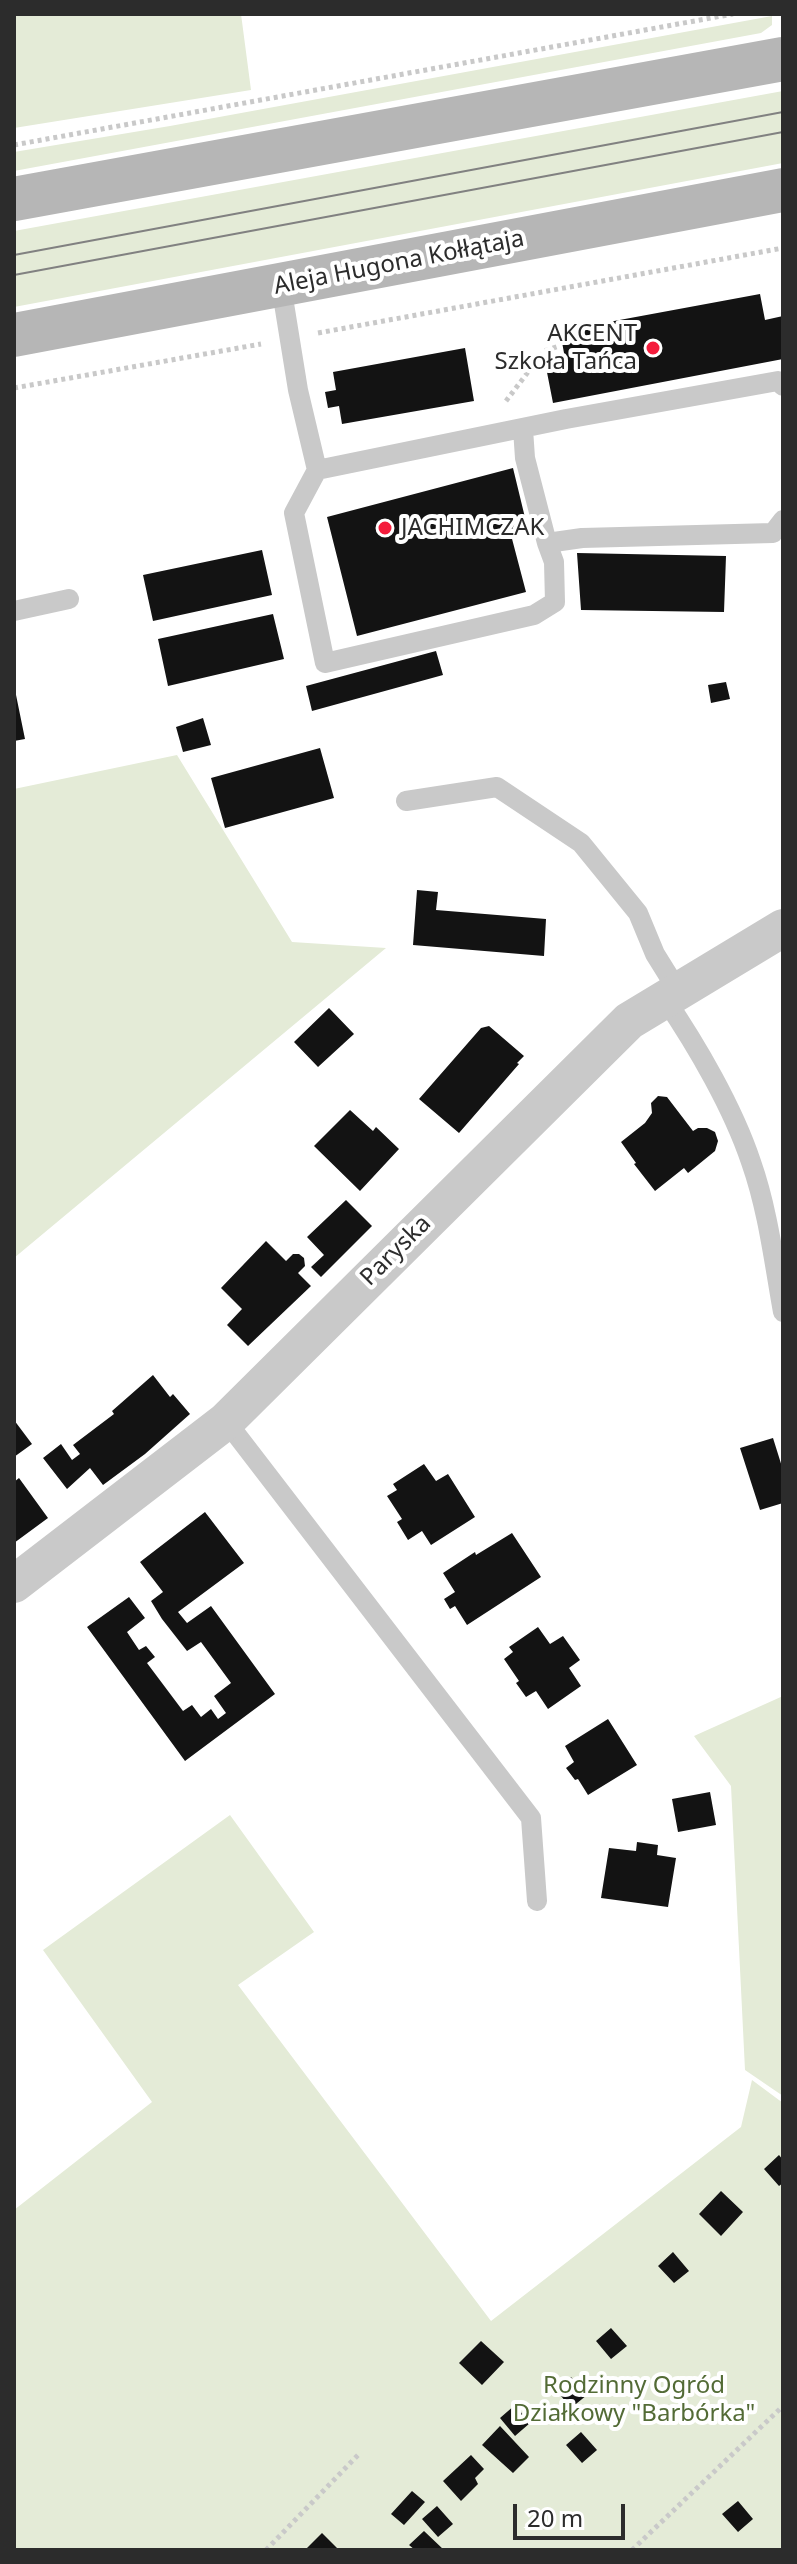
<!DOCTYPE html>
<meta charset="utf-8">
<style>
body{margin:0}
#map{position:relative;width:797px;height:2564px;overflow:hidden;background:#fff;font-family:"Noto Sans",sans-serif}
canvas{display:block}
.frame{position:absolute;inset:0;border:16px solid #2c2c2c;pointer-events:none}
.scale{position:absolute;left:513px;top:2504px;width:112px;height:36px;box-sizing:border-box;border:4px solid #2c2c2c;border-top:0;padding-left:10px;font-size:24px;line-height:28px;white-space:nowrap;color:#2c2c2c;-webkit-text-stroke:6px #fff;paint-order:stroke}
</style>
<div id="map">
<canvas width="797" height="2564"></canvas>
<div class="frame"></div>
<div class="scale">20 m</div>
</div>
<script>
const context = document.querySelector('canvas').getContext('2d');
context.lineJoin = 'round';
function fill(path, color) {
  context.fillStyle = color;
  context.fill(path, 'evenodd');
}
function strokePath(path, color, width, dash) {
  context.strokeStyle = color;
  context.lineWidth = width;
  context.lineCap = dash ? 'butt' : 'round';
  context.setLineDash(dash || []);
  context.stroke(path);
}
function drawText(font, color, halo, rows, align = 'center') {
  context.font = font + ' "Noto Sans",sans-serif';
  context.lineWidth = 8;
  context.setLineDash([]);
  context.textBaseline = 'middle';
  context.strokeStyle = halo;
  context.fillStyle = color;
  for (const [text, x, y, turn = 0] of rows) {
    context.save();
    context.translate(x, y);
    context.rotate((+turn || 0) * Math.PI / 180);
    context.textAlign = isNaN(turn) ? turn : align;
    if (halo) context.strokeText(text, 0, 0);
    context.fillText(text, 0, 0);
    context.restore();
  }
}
fill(new Path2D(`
 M14,14H241L251,90L14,128Z
 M772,16V25L761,33L14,171V152L170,126Z
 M783,91V163L14,307V231Z
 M177,755L292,942L386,948L14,1258V789Z
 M783,1696V2096L745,2070L731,1786L694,1736Z
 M230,1815L314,1932L238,1985L491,2321L741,2127L752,2080L783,2103V2550H14V2210L152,2102L43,1950Z`), '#e4ebd7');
fill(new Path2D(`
 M760,294L765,320L783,316V359L553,403L544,357L564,353L560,331Z
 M465,348L474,401L342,424L339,406L328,408L325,392L336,390L333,372Z
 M513,468L528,530L511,535L526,592L357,636L327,517Z
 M262,550L272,595L153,621L143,575Z
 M577,553L726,556L724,612L581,610Z
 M273,614L284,659L168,686L158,639Z
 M436,651L443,675L312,711L306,686Z
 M726,682L730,699L711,703L708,685Z
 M15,690L25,739L14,741V691Z
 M203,718L211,745L183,752L176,727Z
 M320,748L334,798L225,828L211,778Z
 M417,890L438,892L436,910L546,919L544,956L413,945Z
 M329,1008L354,1034L318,1067L294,1042Z
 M489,1026L524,1056L517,1063L519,1064L459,1133L419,1099L481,1028Z
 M658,1096L667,1097L693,1131L698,1128H707L715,1132L718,1141L715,1151L688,1173L684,1168L655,1191L634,1164L636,1163L621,1142L645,1123L652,1113L651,1103Z
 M350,1110L373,1131L376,1127L399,1149L360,1191L314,1146Z
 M346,1200L372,1226L321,1277L311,1267L324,1255L307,1237Z
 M266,1241L286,1261L293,1254H299L304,1258L305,1266L298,1273L311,1286L248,1346L227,1325L242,1309L221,1288Z
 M153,1375L170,1397L173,1394L190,1414L145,1454L103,1485L90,1468L67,1489L43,1458L61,1444L72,1460L80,1454L73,1445L114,1414L112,1411Z
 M14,1420L32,1444L14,1457Z
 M773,1438L783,1470V1503L760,1510L740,1448Z
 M424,1464L436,1481L448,1474L475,1517L431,1545L422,1531L408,1540L397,1522L402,1519L387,1496L397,1490L393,1484Z
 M19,1478L48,1518L14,1543V1482Z
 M205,1512L244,1563L178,1612L187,1623L211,1606L275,1694L185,1761L87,1627L129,1597L145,1618L127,1632L139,1650L146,1646L155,1657L147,1663L183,1711L192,1705L201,1717L211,1709L218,1719L226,1713L214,1696L231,1683L201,1642L187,1651L162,1619L151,1601L163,1592L140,1562Z
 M512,1533L541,1577L467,1625L455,1606L450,1609L444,1599L455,1592L443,1573L475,1552L476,1555Z
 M538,1627L550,1644L563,1636L580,1660L569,1668L581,1686L548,1709L536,1691L526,1697L516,1683L519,1681L504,1659L513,1652L509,1647Z
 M608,1719L637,1765L588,1795L578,1779L575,1780L566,1768L574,1762L565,1746Z
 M710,1792L716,1825L678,1832L672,1799Z
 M637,1842L658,1845L657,1855L676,1858L668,1907L601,1898L609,1848L636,1851Z
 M779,2155L783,2160V2183L779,2186L764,2169Z
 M721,2191L743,2212L721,2236L699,2214Z
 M673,2252L689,2271L674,2283L658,2266Z
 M611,2328L627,2346L611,2359L596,2341Z
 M481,2341L504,2362L482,2385L459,2363Z
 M571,2377L587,2395L571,2408L556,2390Z
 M515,2405L530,2423L515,2436L500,2418Z
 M500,2426L529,2457L513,2473L482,2445Z
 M581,2432L597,2450L582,2463L566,2445Z
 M471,2455L484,2469L475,2478L478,2484L461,2501L443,2481Z
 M412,2491L425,2502L404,2525L391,2514Z
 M738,2501L753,2519L738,2532L722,2514Z
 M437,2506L453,2524L438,2537L422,2519Z
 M424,2531L444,2550H415L409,2545Z
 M322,2533L339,2550H305Z`), '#131313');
strokePath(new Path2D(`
 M14,145L733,14
 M318,333L783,248
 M14,388L261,344
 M506,401L544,351L559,346
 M266,2550L360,2453
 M632,2550L783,2406`), '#c9c9c9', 5, [4, 4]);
strokePath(new Path2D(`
 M281,285L298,390L317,470L566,419L778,381L783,386
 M523,429L525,458L547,543L582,538L773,533L783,520
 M317,470L294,513L325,663L534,615L555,602L554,562L547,543
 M14,611L69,599
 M406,801L497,787L581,843L638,913L655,954L678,991
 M665,999C697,1046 733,1108 751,1162C768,1210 774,1262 783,1312
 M226,1421L531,1818L537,1901`), '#c9c9c9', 20);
strokePath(new Path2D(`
 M14,1584L226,1421L629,1021L783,928`), '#c9c9c9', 38);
strokePath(new Path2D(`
 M14,199L783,59
 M14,335L783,190`), '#b6b6b6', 44);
strokePath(new Path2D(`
 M14,255L783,112
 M14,275L783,132`), '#818181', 2);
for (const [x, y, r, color] of [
 [653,348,8,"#f41c3c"],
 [385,528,8,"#f41c3c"]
]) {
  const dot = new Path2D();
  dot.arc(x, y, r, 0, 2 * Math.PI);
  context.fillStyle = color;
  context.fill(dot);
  strokePath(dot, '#fff', 3);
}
drawText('24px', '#2c2c2c', '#fff', [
 ["Aleja Hugona Kołłątaja",399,263,-11],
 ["Paryska",396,1251,-45]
]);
drawText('24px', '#2c2c2c', '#fff', [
 ["AKCENT",637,334],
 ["Szkoła Tańca",637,362],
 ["JACHIMCZAK",401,528,"left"]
], 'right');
drawText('24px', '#536b36', '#fff', [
 ["Rodzinny Ogród",634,2386],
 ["Działkowy \"Barbórka\"",634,2414]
]);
</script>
